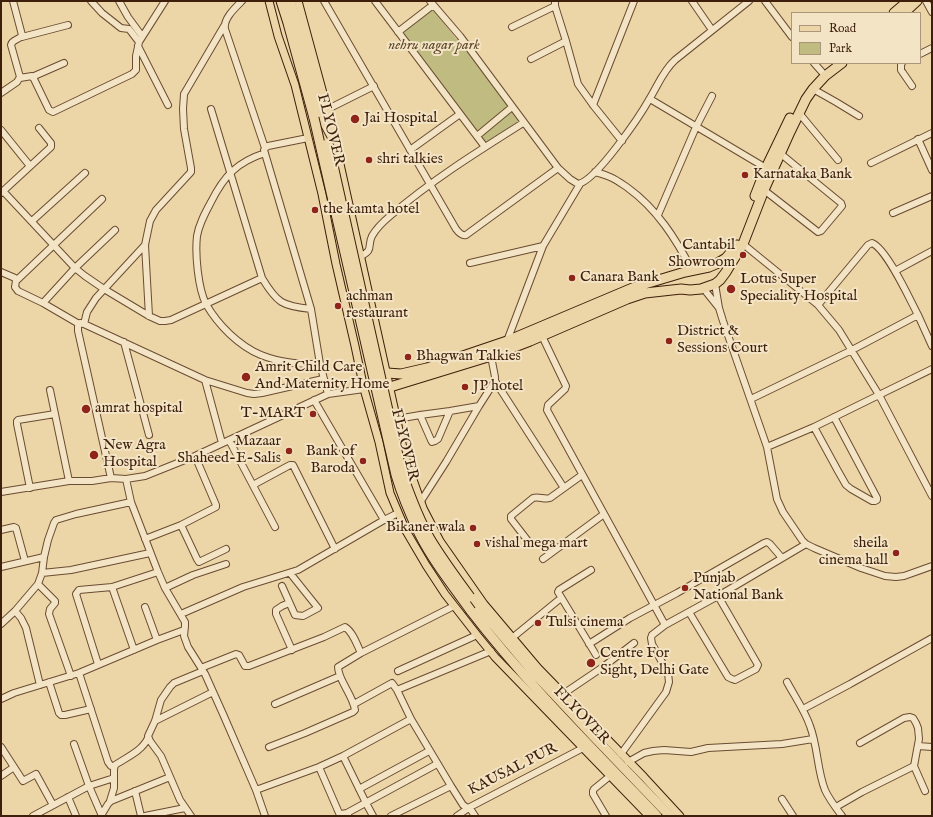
<!DOCTYPE html>
<style>
body{margin:0}
#map{position:relative;width:933px;height:817px;overflow:hidden;background:#ecd5a6;font-family:"IM FELL English",serif}
canvas{display:block}
.frame{position:absolute;inset:0;border:2px solid #3e1f0b;pointer-events:none}
.legend{position:absolute;left:791px;top:12px;width:130px;height:52px;box-sizing:border-box;background:#f3e4c5;border:1px solid #ab957b;margin:0;padding:5px 7px;list-style:none;font-size:12px;color:#3e1f0b}
.legend li{display:flex;align-items:center;gap:8px;height:20px}
.legend b{width:20px;border:1px solid #ab957b}
</style>
<div id="map">
<canvas width="933" height="817"></canvas>
<div class="frame"></div>
<ul class="legend">
<li><b style="height:5px;background:#ecd5a6"></b>Road</li>
<li><b style="height:11px;background:#bfbb81"></b>Park</li>
</ul>
</div>
<script>
const context = document.querySelector('canvas').getContext('2d');
context.lineJoin = 'round';
function fill(path, color) {
  context.fillStyle = color;
  context.fill(path, 'evenodd');
}
function strokePath(path, color, width, dash) {
  context.strokeStyle = color;
  context.lineWidth = width;
  context.lineCap = dash ? 'butt' : 'round';
  context.setLineDash(dash || []);
  context.stroke(path);
}
function drawText(font, color, halo, rows, align = 'center') {
  context.font = font + ' "IM FELL English",serif';
  context.lineWidth = 4;
  context.setLineDash([]);
  context.textBaseline = 'middle';
  context.strokeStyle = halo;
  context.fillStyle = color;
  for (const [text, x, y, turn = 0] of rows) {
    context.save();
    context.translate(x, y);
    context.rotate((+turn || 0) * Math.PI / 180);
    context.textAlign = isNaN(turn) ? turn : align;
    if (halo) context.strokeText(text, 0, 0);
    context.fillText(text, 0, 0);
    context.restore();
  }
}
fill(new Path2D(`
 M433,9L520,120L484,144L398,35Z`), '#bfbb81');
const minor = new Path2D(`
 M91,1L102,13L121,28L129,29L139,42
 M119,1L128,17L142,36
 M242,1C235,8 223,19 225,29L265,148
 M324,1L456,229C459,233 462,236 466,235L558,168
 M375,1L485,147
 M430,1L460,36L558,168L570,179L578,184C596,181 640,116 650,98C658,85 663,71 675,60L749,1
 M555,1V6L566,41L578,84L593,105L622,141
 M692,1L712,30
 M765,1L792,37
 M926,1L932,12
 M512,27L555,6
 M398,32L433,5
 M22,37L68,25
 M138,46L168,105
 M920,54L932,48
 M531,59L566,41
 M814,63L822,72
 M902,63L901,65V70L912,86
 M32,77L64,63
 M20,78L32,76L33,77L49,110L53,112L132,74L136,70V56L139,42L165,1
 M813,89L836,102L859,116
 M1,93L17,82L20,77L11,45C12,39 20,40 22,35L13,1
 M650,99L766,168
 M593,105L634,1
 M211,109L262,278C277,303 282,306 311,309
 M328,109L374,86
 M799,113L838,160
 M1,130L30,166
 M477,136L512,107
 M308,138L268,146L265,148L264,150L311,309L320,364L328,394
 M918,139L932,170
 M410,150L460,114
 M265,153C237,162 224,176 211,202C205,213 199,224 197,236C195,254 198,288 206,304C218,325 239,346 261,355C281,363 299,364 320,364
 M871,163L932,133
 M595,172C600,173 605,175 610,177C617,180 622,184 628,188C657,209 676,239 692,270
 M764,190L818,232L821,231L842,206L841,203L781,154
 M3,191L75,268L85,276L104,289L149,316L160,321H165L171,320L262,278
 M1,193L51,147V143L39,128
 M893,213L932,196
 M658,215L696,127L712,96
 M32,221L85,173
 M743,244L818,305L839,330L879,395L932,496
 M361,256C374,250 367,246 372,236C376,229 384,221 390,216C432,180 477,152 523,123
 M470,263L543,246
 M895,271L932,251
 M1,272L15,278L16,281L15,287L18,291L43,303L79,324
 M16,281L102,199
 M715,284L719,308L723,321L767,447L777,499L783,512L802,540L806,544L814,548L861,568L885,576L896,577L904,576L932,566
 M703,288L719,308
 M43,303L75,268L115,230
 M918,315L932,346
 M149,316L145,245L150,221L156,210L191,172V168L184,129L183,109L184,94L224,26
 M84,324L87,312L96,298L145,245
 M542,336L566,386L565,389L548,405L547,410L665,625
 M507,341L543,246L580,184
 M124,342L149,435
 M205,380L222,443
 M495,381L564,488
 M50,390L69,481
 M751,399L852,350L918,315C910,300 887,249 872,243L868,245L818,305
 M314,400L384,520
 M450,411L479,406L495,381V377L491,356
 M397,419L420,415L450,411L438,439L435,441L432,442L431,440L420,415
 M814,427L838,471L846,485L851,489L872,501H875L877,500V498L834,417
 M229,440L275,527
 M767,447L814,427L879,395L932,369
 M111,478L78,331V326L80,323L84,324L205,380L247,393L254,394L262,393L323,379
 M126,479L131,502L158,572L165,588L185,622V626L184,636L188,647L205,674L223,714L256,790L265,816
 M253,485L290,465H293L335,549
 M30,488L17,424V421L18,420L55,414
 M1,492L69,481H92L111,478L126,479L145,476L195,456L328,394L364,389
 M421,501L446,462L479,406
 M181,525L197,559L199,562L226,549
 M1,530L14,527L16,528L25,561
 M145,539L181,525L216,507V505L195,456
 M528,541L511,519V516L533,498C539,496 544,500 550,498L582,475
 M543,559L604,514
 M1,567L44,557
 M591,570L559,590L558,592L596,655
 M42,573L71,570L150,553
 M38,584L55,601V603L50,609L49,614L71,676
 M282,586L295,615L303,616L318,608L290,573
 M112,587L134,650
 M165,588L193,575L226,564
 M289,603L282,606L276,610V614L292,650
 M145,607L157,640
 M15,611L21,618L26,628L40,685
 M689,612L728,677L732,679L735,680L756,669L758,665L718,596
 M181,614L243,587L298,570L384,520L398,513
 M1,624L15,611L38,584L42,573L44,557L48,540L54,523L56,520L76,514L131,502
 M512,638L561,598
 M589,644L630,618L677,593L764,543L767,542L770,544L782,558
 M98,664L76,594L79,590L112,587L158,572
 M201,668L236,654L239,655L245,666H249L324,637L345,627C353,632 357,645 361,653
 M398,671L477,635
 M79,673L108,762L111,766L114,767
 M49,682L59,713L61,715H65L91,709
 M787,682C795,697 805,711 810,726C818,747 817,770 825,790C829,799 836,808 842,816
 M397,690L491,651
 M563,694L603,667L634,643
 M1,699L14,693L79,673L157,640L184,630
 M275,704L340,676
 M354,704L392,683L397,690L411,719L451,786L463,805L471,810L475,816
 M803,709L850,684L932,638
 M155,721L213,692
 M860,743L904,718L910,717L913,718L916,723L918,728L919,739L914,766L925,791
 M74,744L89,786L102,816
 M918,746L932,747
 M1,747L23,781L36,774L53,805
 M269,747L305,733L353,712L355,710C353,695 338,680 338,667L361,653L454,606
 M621,754L666,692L669,682L668,673L652,644L651,638L652,635L665,625L718,596L806,544
 M343,756L366,803L373,816
 M628,762L644,753L653,751L664,750L691,752L708,748L782,744L813,739
 M319,767L339,813L341,814L347,813L348,815
 M1,776L14,767
 M359,789L429,751
 M256,790L319,767L343,756L411,719
 M135,791L141,816
 M68,797L76,816
 M782,799L793,816
 M110,801L114,788V769L115,765C127,757 142,751 148,738
 M836,807L862,792L914,766
 M347,813L437,764
 M102,814L108,804L111,801L170,777
 M33,816L89,786L114,778
 M145,816L185,808
 M191,816L180,800L161,756L150,741L148,736L155,721L161,700L170,687L174,683L203,671
 M391,816L451,786
 M457,816L470,807L583,748
 M606,816L593,794V791L594,789L610,776`);
const major = new Path2D(`
 M269,1L278,36L295,85L322,194L336,264L355,346L364,389L379,442L390,493L406,531L426,565L445,594L477,635L495,657L649,816
 M298,1L330,119L405,457L423,508L440,541L484,604L538,668L644,777L680,816`);
const highway = new Path2D(`
 M281,1L288,23L314,118
 M290,1L306,56L321,116L336,144
 M894,13L908,1
 M904,13L917,1
 M755,196L766,168L790,118
 M387,373L401,374L427,368L448,361L507,341L635,287L685,272L709,267L716,264L726,258L737,245
 M390,387L491,356L530,341L627,299L645,293L681,289L690,290L701,289L715,284L720,280L726,272L743,244L764,190L790,132L806,99L813,89L825,76L842,63
 M470,597L535,674L595,738
 M471,611C527,684 593,749 657,816
 M583,715L595,738L670,816`);
strokePath(minor, '#6a4c32', 8);
strokePath(major, '#3e1f0b', 9);
strokePath(highway, '#3e1f0b', 11);
strokePath(minor, '#f3e4c5', 6);
strokePath(major, '#ecd5a6', 7);
strokePath(highway, '#ecd5a6', 9);
const highwayBridge = new Path2D(`
 M314,118L396,475C402,495 410,514 419,533C433,561 453,586 471,611
 M328,143L402,473C410,496 418,518 430,539C442,559 456,578 470,597`);
strokePath(highwayBridge, '#3e1f0b', 11, []);
strokePath(highwayBridge, '#ecd5a6', 9);
for (const [x, y, r, color] of [
 [355,119,5,"#8f2418"],
 [369,160,4,"#8f2418"],
 [745,175,4,"#8f2418"],
 [315,210,4,"#8f2418"],
 [743,255,4,"#8f2418"],
 [572,278,4,"#8f2418"],
 [731,289,5,"#8f2418"],
 [338,306,4,"#8f2418"],
 [669,341,4,"#8f2418"],
 [408,357,4,"#8f2418"],
 [246,377,5,"#8f2418"],
 [465,387,4,"#8f2418"],
 [86,409,5,"#8f2418"],
 [313,414,4,"#8f2418"],
 [289,451,4,"#8f2418"],
 [94,455,5,"#8f2418"],
 [363,461,4,"#8f2418"],
 [473,528,4,"#8f2418"],
 [477,544,4,"#8f2418"],
 [896,553,4,"#8f2418"],
 [685,588,4,"#8f2418"],
 [538,623,4,"#8f2418"],
 [591,663,5,"#8f2418"]
]) {
  const dot = new Path2D();
  dot.arc(x, y, r, 0, 2 * Math.PI);
  context.fillStyle = color;
  context.fill(dot);
  strokePath(dot, '#f3e4c5', 1.5);
}
drawText('italic 15px', '#5e4628', '#f3e4c5', [
 ["nehru nagar park",434,46]
]);
drawText('15px', '#3e1f0b', '#f3e4c5', [
 ["Jai Hospital",364,119],
 ["shri talkies",377,160],
 ["Karnataka Bank",753,175],
 ["the kamta hotel",323,210],
 ["Cantabil",735,246,"right"],
 ["Showroom",735,263,"right"],
 ["Canara Bank",580,278],
 ["Lotus Super",740,280],
 ["Speciality Hospital",740,297],
 ["achman",346,297],
 ["restaurant",346,314],
 ["District &",677,332],
 ["Sessions Court",677,349],
 ["Bhagwan Talkies",416,357],
 ["Amrit Child Care",255,368],
 ["And Maternity Home",255,385],
 ["JP hotel",473,387],
 ["amrat hospital",95,409],
 ["T-MART",305,414,"right"],
 ["Mazaar",281,442,"right"],
 ["Shaheed-E-Salis",281,459,"right"],
 ["New Agra",103,446],
 ["Hospital",103,463],
 ["Bank of",355,452,"right"],
 ["Baroda",355,469,"right"],
 ["Bikaner wala",465,528,"right"],
 ["vishal mega mart",485,544],
 ["sheila",888,544,"right"],
 ["cinema hall",888,561,"right"],
 ["Punjab",693,579],
 ["National Bank",693,596],
 ["Tulsi cinema",546,623],
 ["Centre For",600,654],
 ["Sight, Delhi Gate",600,671]
], 'left');
drawText('15px', '#3e1f0b', '#f3e4c5', [
 ["FLYOVER",330,130,76],
 ["FLYOVER",404,445,76],
 ["FLYOVER",581,716,46],
 ["KAUSAL PUR",513,770,-27]
]);
</script>
